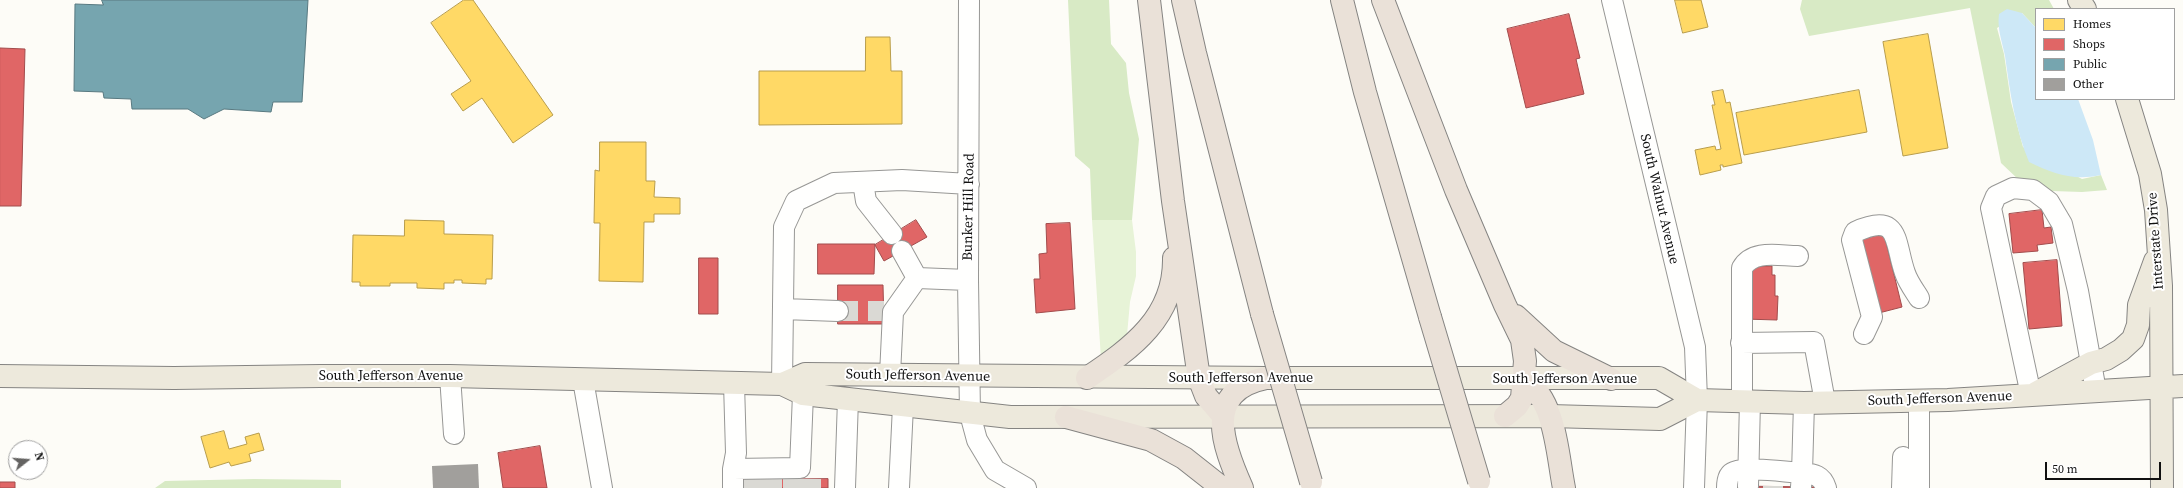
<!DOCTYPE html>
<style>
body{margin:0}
#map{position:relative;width:2183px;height:488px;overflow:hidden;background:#fdfcf7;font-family:"Source Serif 4",serif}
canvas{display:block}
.legend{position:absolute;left:2035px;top:8px;width:140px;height:92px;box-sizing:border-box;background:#fff;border:1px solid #a0a0a0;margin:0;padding:5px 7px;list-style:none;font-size:12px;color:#111}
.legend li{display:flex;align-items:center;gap:8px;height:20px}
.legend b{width:20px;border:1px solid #a0a0a0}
.north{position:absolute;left:8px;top:440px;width:40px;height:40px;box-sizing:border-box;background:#fff;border:1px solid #a0a0a0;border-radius:50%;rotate:73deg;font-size:11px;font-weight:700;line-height:16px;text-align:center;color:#111}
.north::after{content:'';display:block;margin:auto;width:14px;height:18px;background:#646362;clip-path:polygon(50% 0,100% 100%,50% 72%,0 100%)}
.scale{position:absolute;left:2045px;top:462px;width:116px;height:18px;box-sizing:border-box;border:2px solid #111;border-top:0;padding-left:5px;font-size:12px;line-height:14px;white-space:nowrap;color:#111;-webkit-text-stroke:3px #fff;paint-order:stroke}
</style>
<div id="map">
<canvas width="2183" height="488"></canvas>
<ul class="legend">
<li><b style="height:11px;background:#ffd966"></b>Homes</li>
<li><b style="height:11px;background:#e06666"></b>Shops</li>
<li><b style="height:11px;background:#76a5af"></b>Public</li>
<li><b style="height:11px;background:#a19f9c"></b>Other</li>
</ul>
<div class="north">N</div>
<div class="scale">50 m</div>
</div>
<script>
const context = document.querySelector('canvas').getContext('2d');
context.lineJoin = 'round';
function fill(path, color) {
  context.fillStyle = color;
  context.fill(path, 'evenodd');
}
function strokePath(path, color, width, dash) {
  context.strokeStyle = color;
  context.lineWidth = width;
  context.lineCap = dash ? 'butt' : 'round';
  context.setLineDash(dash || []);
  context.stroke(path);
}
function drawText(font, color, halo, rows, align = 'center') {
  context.font = font + ' "Source Serif 4",serif';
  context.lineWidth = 4;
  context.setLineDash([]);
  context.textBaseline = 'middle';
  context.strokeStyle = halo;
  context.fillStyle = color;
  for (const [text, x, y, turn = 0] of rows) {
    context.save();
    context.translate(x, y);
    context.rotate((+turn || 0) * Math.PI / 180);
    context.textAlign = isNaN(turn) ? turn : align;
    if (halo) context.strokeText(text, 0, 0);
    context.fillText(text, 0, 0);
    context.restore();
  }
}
fill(new Path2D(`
 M1092,220H1132L1136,252V276L1130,302L1127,335L1101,359Z`), '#e7f3d7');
fill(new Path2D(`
 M1068,0H1109L1111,44L1126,63L1129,93L1139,139L1132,220H1092L1090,169L1075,156Z
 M1802,0H2049L2054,9H2036V28L2022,13L1997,28L2004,54L2011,102L2023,147L2082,179L2101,175L2107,190L2082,192L2052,191L2020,181L2001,163L1970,8L1809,36L1800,9Z
 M254,479L341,480V488H155L165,481Z`), '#d8eac5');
fill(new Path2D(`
 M2007,9L2022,13L2036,28V99H2078L2093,140L2101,175C2073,181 2054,174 2029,162C2015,128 2010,92 2005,56C2002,41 1997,29 1999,14Z`), '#cde8f7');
const homes = new Path2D(`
 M464,0H473L553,115L513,143L482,98L463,111L451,94L471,81L431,23Z
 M1675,0H1701L1708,27L1683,33Z
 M1928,34L1948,148L1903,156L1883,42Z
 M866,37H890L891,71H902V124L759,125V71H865Z
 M1723,90L1726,103L1730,102L1742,163L1723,167V165H1720L1721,170L1700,175L1695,150L1715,146L1716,150L1721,149L1712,105H1715L1712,92Z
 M1859,90L1867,132L1744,155L1736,113Z
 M600,142H646V181H655L654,197L680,198V214H654V222H644L643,282L599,281L600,223H594L595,170L599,171Z
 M405,220L444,221V234L493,235L492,279H486V284L462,283V280H454V283H444V289L417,288V283H390V286H360V282H352L353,235L404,236Z
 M224,431L229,449L247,444L245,437L259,433L264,450L249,454L251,461L231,466L229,462L210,468L201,437Z`);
fill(homes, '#ffd966');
strokePath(homes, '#b89d4c', 1);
const shops = new Path2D(`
 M1569,14L1580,58L1576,59L1584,94L1526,108L1507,29Z
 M0,48L25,49L21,206H0Z
 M2042,210L2044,228L2051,227L2053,243L2037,245L2038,251L2013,253L2009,214Z
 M916,220L927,237L884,261L875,245Z
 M1070,223L1075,309L1036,313L1034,279H1040L1039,254L1047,253L1046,224Z
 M1884,234L1902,307L1875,314L1857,241Z
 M818,244H875L874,274H818Z
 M699,258H718V314H699Z
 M2057,260L2062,326L2029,329L2023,263Z
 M1750,266H1772V275H1775V296H1778L1777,320L1744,319Z
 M838,285H883L884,324H838Z
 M540,446L547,488H503L498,453Z
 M828,479V488H738V480Z
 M0,482H15V488H0Z
 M1733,486L1816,487V488H1733Z`);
fill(shops, '#e06666');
strokePath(shops, '#a24c4c', 1);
const public = new Path2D(`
 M102,0H308L302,102H273L271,112L224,109L204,119L188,109H132L131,99L104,98L103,92L74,91L75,4L103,5Z`);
fill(public, '#76a5af');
strokePath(public, '#587980', 1);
fill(new Path2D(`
 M478,464L479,488H433L432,466Z`), '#a19f9c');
strokePath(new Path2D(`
 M838,311H884
 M754,479V488
 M793,479V488
 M811,479V488
 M772,488V479
 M1773,488V486`), '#dad9d4', 20, [20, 10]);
const minor = new Path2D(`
 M969,0L968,280L970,414L977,440L995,470L1026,488
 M1612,0L1695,347L1697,400L1694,488
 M863,182L866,201L892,234
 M902,251L917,278
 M783,309L838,311
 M1864,334L1872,317L1852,240L1855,232C1901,211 1894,242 1905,273C1908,282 1914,290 1919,298
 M1741,343L1814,342L1825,402
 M890,375L893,312L917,278L968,280
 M450,376L454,434
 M583,380L602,488
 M782,384L784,227L796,201L834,183L902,180L969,184
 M2031,395L1991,208L1996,196L2013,188L2033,190L2049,202L2062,224L2078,291L2096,391
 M1742,401V268C1753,249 1779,256 1798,256
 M1804,403L1802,473C1814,474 1822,475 1826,488
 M733,469L800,468L803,394
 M1748,486L1750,401
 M733,488V469L736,453L734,383
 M845,488L848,399
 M899,488L903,406
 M1727,488C1727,482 1728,474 1734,472C1751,466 1783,472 1802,473L1801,487
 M1902,488L1903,457
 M1919,488V401`);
const major = new Path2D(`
 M2079,0L2085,9
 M2127,99L2150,174L2156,210L2161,286L2162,488
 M0,376L174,378L320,376H450L782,384L803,394L1010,417L1550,416L1660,419L1697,400
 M782,384L805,374L1266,378H1659L1697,400L1804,403L1948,400L2183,386
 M2036,393L2091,363L2106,359L2121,350L2133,339L2138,325L2139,305L2155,261`);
const highway = new Path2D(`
 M1149,0L1173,201L1199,378L1206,396L1223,416
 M1183,0L1195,53L1262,314
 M1342,0L1365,92L1430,317
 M1383,0L1456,190L1505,305L1522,340L1525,361L1522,398L1517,406L1505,416
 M1516,316L1554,351L1611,379
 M1087,378C1132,348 1175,317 1174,258
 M1524,379C1556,401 1557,453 1564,488
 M1066,417L1151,440L1184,458L1222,488
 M1242,488C1223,446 1202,391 1266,378`);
strokePath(minor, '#979795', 22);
strokePath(major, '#858482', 24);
strokePath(highway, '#858482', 24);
strokePath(minor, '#fffffe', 20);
strokePath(major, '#ede9dc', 22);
strokePath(highway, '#eae1d8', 22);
const highwayBridge = new Path2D(`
 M1262,314L1311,482
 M1430,317L1479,481`);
strokePath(highwayBridge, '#858482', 24, []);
strokePath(highwayBridge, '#eae1d8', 22);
drawText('14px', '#111', '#fff', [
 ["South Walnut Avenue",1659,199,77],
 ["Bunker Hill Road",969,207,-89],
 ["Interstate Drive",2156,241,-94],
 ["South Jefferson Avenue",391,376],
 ["South Jefferson Avenue",918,376,1],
 ["South Jefferson Avenue",1241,378],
 ["South Jefferson Avenue",1565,379],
 ["South Jefferson Avenue",1940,399,-2]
]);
</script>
